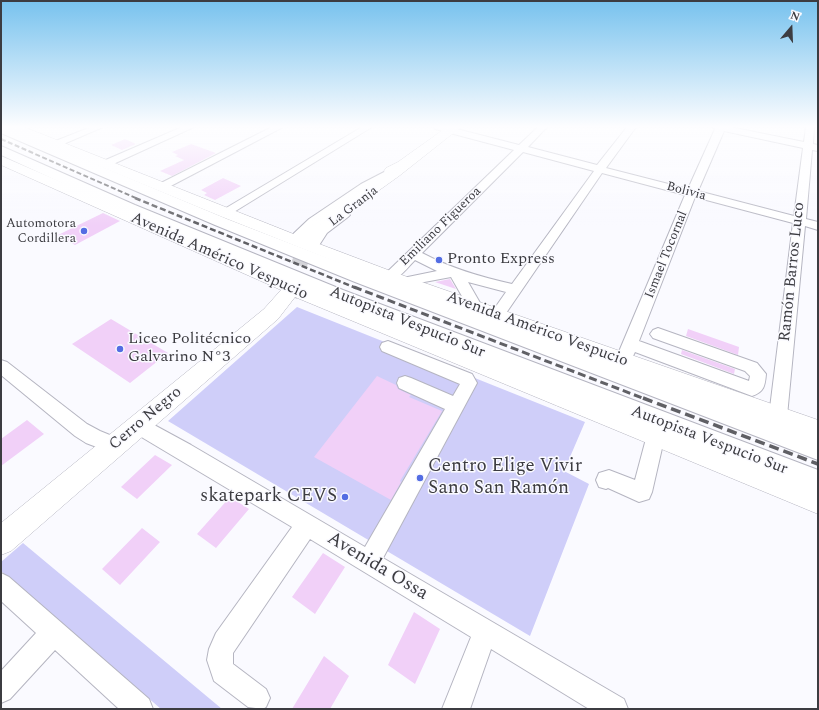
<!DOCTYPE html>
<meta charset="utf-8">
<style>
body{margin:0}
#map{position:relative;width:819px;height:710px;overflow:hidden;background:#fafaff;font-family:Spectral,serif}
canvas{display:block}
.frame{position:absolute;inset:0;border:2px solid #3c3c41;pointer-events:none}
.north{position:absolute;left:771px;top:8px;width:40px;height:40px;-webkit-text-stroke:3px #fafaff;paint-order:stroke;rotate:19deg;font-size:11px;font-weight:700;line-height:16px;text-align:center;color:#3c3c41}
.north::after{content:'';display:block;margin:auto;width:14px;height:18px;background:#3c3c41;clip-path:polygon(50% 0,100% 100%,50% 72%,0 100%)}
</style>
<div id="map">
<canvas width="819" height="710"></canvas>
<div class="frame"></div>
<div class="north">N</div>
</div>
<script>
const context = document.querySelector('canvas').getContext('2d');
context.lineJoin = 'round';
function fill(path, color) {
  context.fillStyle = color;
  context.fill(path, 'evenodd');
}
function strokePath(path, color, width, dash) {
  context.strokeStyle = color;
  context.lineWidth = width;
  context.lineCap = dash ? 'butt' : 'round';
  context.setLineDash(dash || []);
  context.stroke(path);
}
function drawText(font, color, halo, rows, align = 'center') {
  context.font = font + ' Spectral,serif';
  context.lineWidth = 3;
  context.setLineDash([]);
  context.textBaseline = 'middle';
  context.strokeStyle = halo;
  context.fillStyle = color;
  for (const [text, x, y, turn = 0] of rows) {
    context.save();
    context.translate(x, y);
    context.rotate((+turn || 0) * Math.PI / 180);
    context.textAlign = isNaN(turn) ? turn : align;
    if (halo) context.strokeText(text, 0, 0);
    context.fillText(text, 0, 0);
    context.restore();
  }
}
fill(new Path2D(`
 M297,307L585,422L564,471L589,484L530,636L168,421Z
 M23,543L222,709H161L1,571V562Z`), '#cfcef9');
fill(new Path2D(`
 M125,139L136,144L122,150L111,145Z
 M191,144L216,153L172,176L160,171L184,160L175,156L178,155L172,152Z
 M223,178L241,186L215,200L204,195L207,193L201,190Z
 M103,213L120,221L75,245L58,235Z
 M450,279L456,289L435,282Z
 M111,319L168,353L130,383L72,344Z
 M688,329L739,347L738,355L686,336Z
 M682,350L735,369L734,374L681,354Z
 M377,376L396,385L398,389L411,395L409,397L442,411L400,481L401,482L391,500L314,457Z
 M27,420L44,434L1,466V439Z
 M155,455L172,465L137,499L121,487Z
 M230,497L249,509L216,548L197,534Z
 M142,528L160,542L120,585L102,569Z
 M323,553L345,567L315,614L292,597Z
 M414,612L440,629L415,684L388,665Z
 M324,656L349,676L330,709H292Z`), '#f1d0f8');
strokePath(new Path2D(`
 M291,288L308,239`), '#d4d4d9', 16, [16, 8]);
strokePath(new Path2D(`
 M288,294L292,287`), '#d4d4d9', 20, [20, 10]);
const minor = new Path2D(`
 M91,127H103L59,146L56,147L51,144L53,142Z
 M182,127H194L109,166L105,167L100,164L101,162Z
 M272,127H283L165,189H157L156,187L157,185Z
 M362,127H372L229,215H221L219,213L221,211Z
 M434,127H449L519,145L538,127H547L528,147L597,165L627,127H636L606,168L688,189L715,129L713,127H730L804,142L806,127H814L813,144L818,145V151L812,150L806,219L818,222V230L805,226L787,416L784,421L778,424L772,421L769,416L793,223L695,197L639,341L749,381L750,376L745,371L653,338L650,334L653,330L658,328L757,363L766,374C765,386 764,392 752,396L635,352L632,358L626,360L620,358L618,354L685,195L602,173L502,319L497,320L492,319L490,315L506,292L468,282L483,308L481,312L476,313L471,312L451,277L403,286L398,285L396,282L398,279L437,271L415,260C407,268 397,283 385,280L383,277L385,274L514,150L435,129ZM724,131L803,148L794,216L698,191ZM523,152L594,171L512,284C480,277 450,268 422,253Z
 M388,170L392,171L393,173L392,175C358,194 326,216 298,243H290L288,240L290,237L309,219L361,184Z
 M344,212L348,213L350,215L348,217L327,233L316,250H308L306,247L319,228L340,213Z
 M388,341L472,374L477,383L383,558L624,699L628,709H589L491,649L470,709H442L471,637L310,539L233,653V664L266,689L270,698L266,707L263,709L248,707L214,681L207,660L209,649L216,633L292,527L133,432L130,426L133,420L139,418L145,420L191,445L365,547L445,409L399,388L397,383L399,378L405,376L411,378L453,396L460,384L382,351L380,347L382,343Z
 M1,360L7,362L87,424L100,431L122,440L124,446L122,452L115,454L86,443L75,436L1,375Z
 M656,427L663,429L665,435L652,492L649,499L639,502L608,488L606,489L599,487L596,480L599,473L609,470L635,480L647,435L649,429Z
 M1,573L9,577L149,699L153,709H119L55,650L10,699L1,703V671L36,633L1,601Z`);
const major = new Path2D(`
 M7,127H24L301,237L313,223L385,173L384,171L386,168L398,162L447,127H461L399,176L325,229L314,242L396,273L818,420V440L384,281L220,216L9,129Z
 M1,156L328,297L818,488V514L295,297L278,319L11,551L1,555V523L264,309L281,290L1,165Z`);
const highway = new Path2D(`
 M1,127H7L227,219L369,274L818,436V460L355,282L215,225L1,133Z
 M1,146L135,205L343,290L818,470V496L329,300L123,211L1,155Z`);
strokePath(minor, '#b5b5c1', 2);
strokePath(major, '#b5b5c1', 1);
strokePath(highway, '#b5b5c1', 2);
fill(minor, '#fff');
fill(major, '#fff');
fill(highway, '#fff');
strokePath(new Path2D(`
 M1,139L138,199`), '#606065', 2, [5, 2.5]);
strokePath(new Path2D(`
 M135,198L356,288`), '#606065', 2.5, [6, 3]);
strokePath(new Path2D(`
 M354,287L645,399`), '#606065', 3, [8, 4]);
strokePath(new Path2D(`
 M643,398L818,464`), '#606065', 3.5, [10, 5]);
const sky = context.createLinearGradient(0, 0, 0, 226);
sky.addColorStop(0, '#77c2ee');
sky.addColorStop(0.56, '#fdfdff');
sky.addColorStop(1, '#fdfdff00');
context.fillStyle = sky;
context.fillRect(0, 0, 819, 226);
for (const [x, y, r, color] of [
 [84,231,4,"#536de3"],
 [439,260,4,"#536de3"],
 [120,349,4,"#536de3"],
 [420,478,4,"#536de3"],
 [345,497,4,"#536de3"]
]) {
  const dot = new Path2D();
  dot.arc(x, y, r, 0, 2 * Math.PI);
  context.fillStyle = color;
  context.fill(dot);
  strokePath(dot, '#fafaff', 1.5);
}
drawText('13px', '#3c3c41', '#fafaff', [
 ["Bolivia",686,192,15],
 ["La Granja",354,207,-37],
 ["Emiliano Figueroa",441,227,-44],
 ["Ismael Tocornal",667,255,-68]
]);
drawText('13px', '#3c3c41', '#fafaff', [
 ["Automotora",76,224],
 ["Cordillera",76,239]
], 'right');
drawText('16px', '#3c3c41', '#fafaff', [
 ["Avenida Américo Vespucio",219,257,24],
 ["Ramón Barros Luco",793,272,-84],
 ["Autopista Vespucio Sur",407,323,22],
 ["Avenida Américo Vespucio",537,330,20],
 ["Cerro Negro",146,419,-40],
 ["Autopista Vespucio Sur",709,441,21]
]);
drawText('16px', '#3c3c41', '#fafaff', [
 ["Pronto Express",447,260],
 ["Liceo Politécnico",128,340],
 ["Galvarino N°3",128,358]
], 'left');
drawText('19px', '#3c3c41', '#fafaff', [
 ["Centro Elige Vivir",428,467],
 ["Sano San Ramón",428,489],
 ["skatepark CEVS",337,497,"right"]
], 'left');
drawText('19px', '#3c3c41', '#fafaff', [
 ["Avenida Ossa",377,567,31]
]);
</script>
